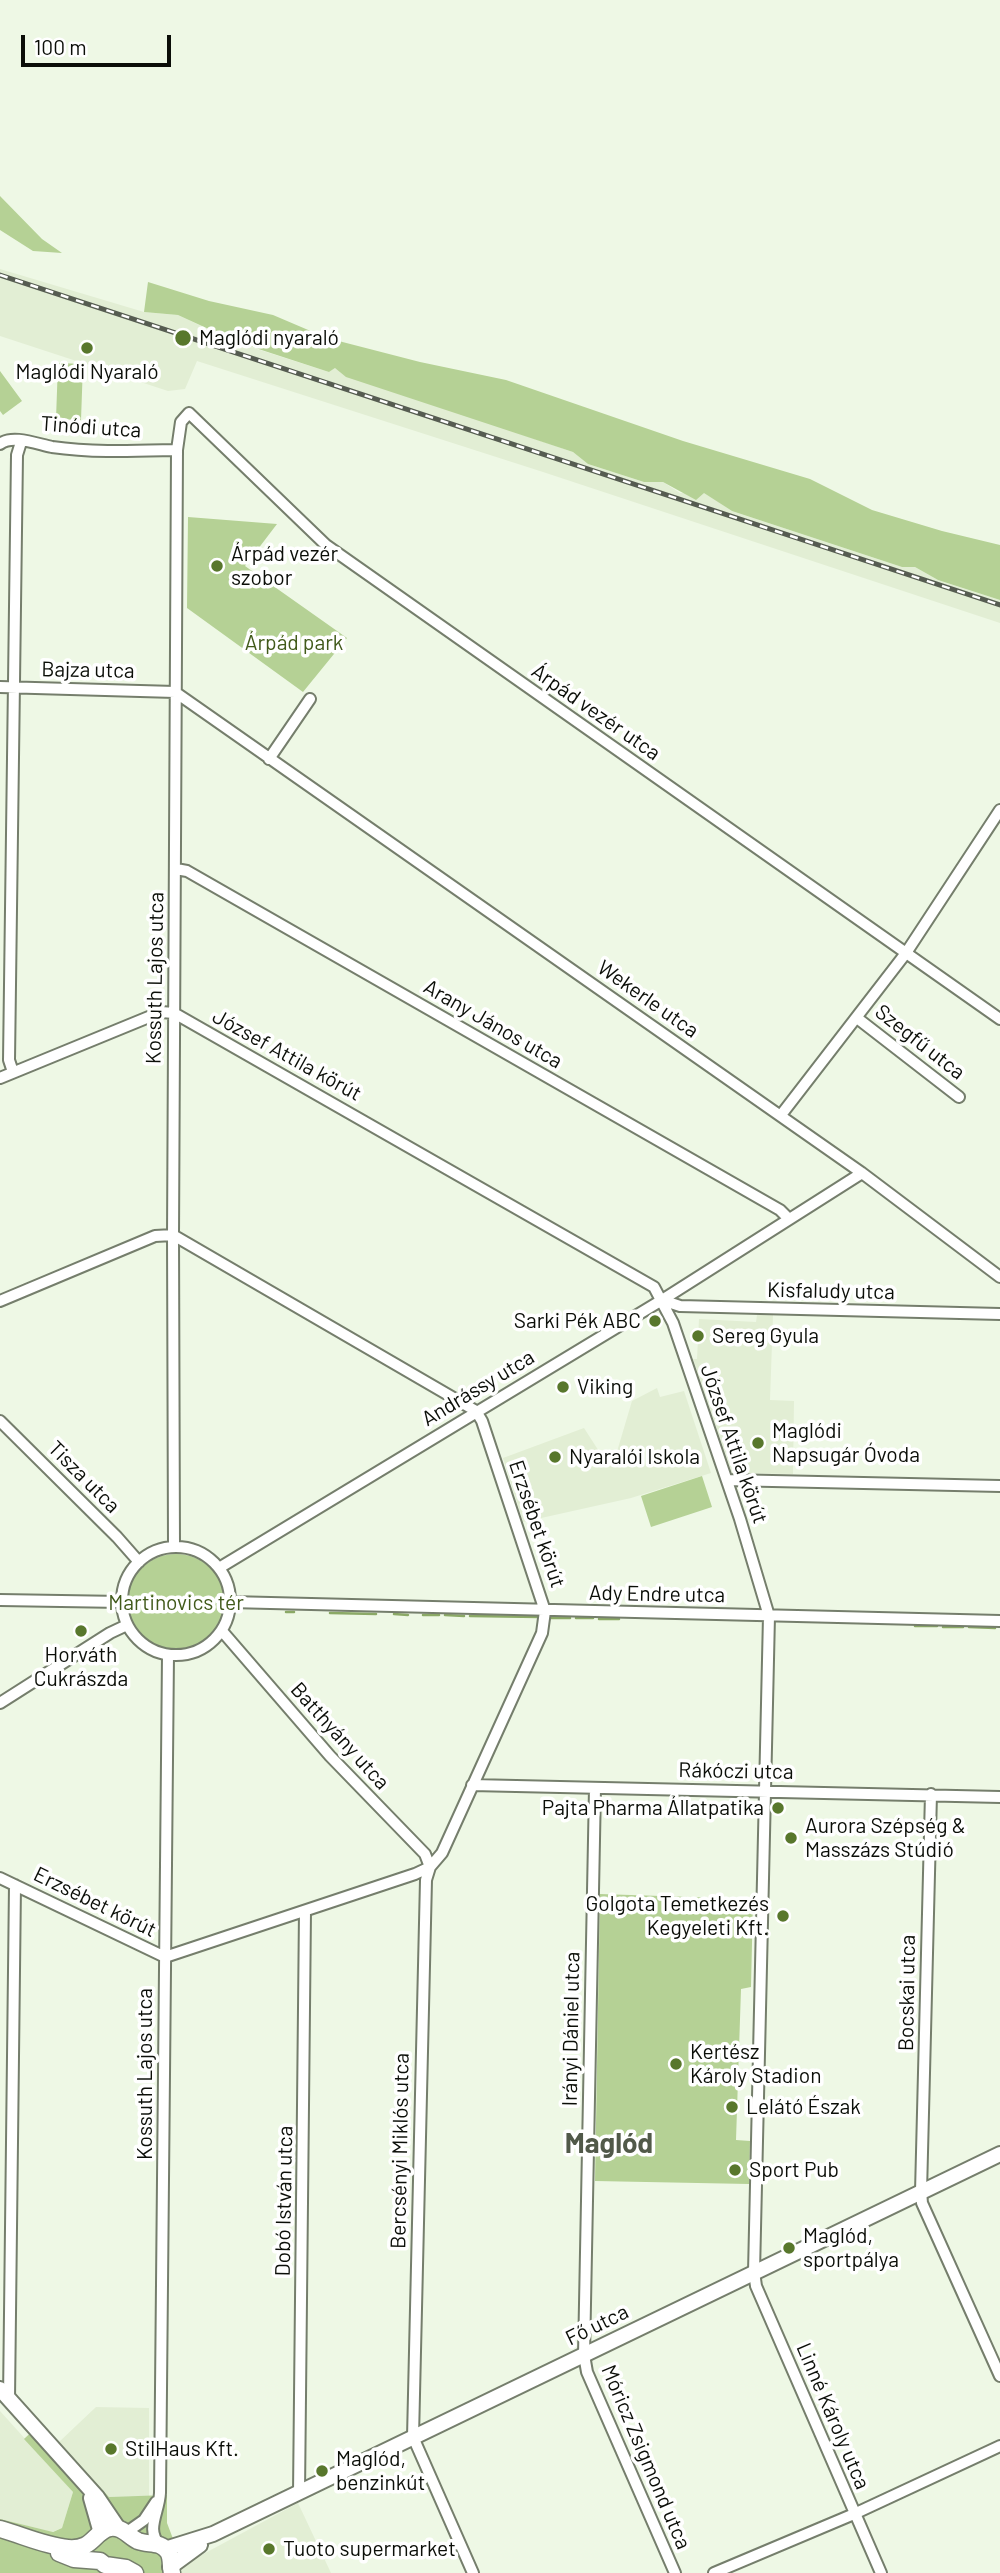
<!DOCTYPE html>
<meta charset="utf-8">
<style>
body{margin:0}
#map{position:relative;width:1000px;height:2573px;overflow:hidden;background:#eef8e5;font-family:Barlow,sans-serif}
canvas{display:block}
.scale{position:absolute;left:21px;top:35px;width:150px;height:32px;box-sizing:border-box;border:4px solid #0b0e08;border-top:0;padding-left:9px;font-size:21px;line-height:24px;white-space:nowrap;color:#0b0e08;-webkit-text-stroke:5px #fff;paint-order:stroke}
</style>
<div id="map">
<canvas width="1000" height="2573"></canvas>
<div class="scale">100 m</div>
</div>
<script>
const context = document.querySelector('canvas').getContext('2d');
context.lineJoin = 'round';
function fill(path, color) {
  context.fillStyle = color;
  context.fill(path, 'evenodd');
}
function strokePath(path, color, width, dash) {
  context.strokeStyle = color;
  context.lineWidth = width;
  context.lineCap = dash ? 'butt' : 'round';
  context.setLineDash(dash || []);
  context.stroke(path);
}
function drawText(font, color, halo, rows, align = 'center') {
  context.font = font + ' Barlow,sans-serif';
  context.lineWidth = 7;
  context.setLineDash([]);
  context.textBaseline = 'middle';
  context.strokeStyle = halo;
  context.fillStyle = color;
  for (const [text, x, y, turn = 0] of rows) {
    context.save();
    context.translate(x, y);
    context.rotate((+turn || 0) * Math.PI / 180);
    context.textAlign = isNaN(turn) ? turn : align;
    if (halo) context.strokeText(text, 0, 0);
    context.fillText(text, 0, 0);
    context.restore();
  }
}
fill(new Path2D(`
 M0,269L144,312L178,315L238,343L329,372L335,368L412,397L573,452L588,464L644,482H663L680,493L704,492L732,511L902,567H915L938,580L1000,600V623L543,472L197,361L185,389L168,391L0,336Z
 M757,1315H773L770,1400L794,1401L793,1474L732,1473L693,1359H697L699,1319L756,1322Z
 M657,1388L660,1397L684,1391L711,1473L631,1498L523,1522L503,1458L584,1428L604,1459L616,1455L632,1401Z
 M96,2407L149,2408V2496L109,2497L59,2442Z
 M0,2411L73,2492L62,2528L52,2532L0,2519Z
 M298,2503L331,2573H179L183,2565Z`), '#e2eed4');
fill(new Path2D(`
 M0,196L42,239L62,253L33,251L0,230Z
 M148,282L209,301L273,315L327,338L420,362L506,380L683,441L810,479L872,510L942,531L1000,545V600L938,580L915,567H902L732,511L704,493L696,500L663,482H644L588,464L573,452L346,377L335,368L329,372L237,342L178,315L144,312Z
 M58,363L83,364L81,420L56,419Z
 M0,371L22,401L3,415L0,411Z
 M188,517L277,524L245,566L347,638L303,692L187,608Z
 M702,1476L712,1507L651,1527L641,1496Z
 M127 1603a49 49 0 1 1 98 0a49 49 0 1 1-98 0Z
 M600,1894L753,1899L751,1987L741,1989L736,2140L750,2141L749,2184L595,2181Z
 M41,2423L109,2497L167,2495V2523L183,2565L179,2573H0V2519L53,2532L62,2528L73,2492L24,2439Z`), '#b5d195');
strokePath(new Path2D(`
 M286,1612H294
 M330,1613L376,1614
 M394,1614L408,1615
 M423,1615H439
 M445,1615L464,1616
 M470,1616L540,1617
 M551,1618H570
 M576,1618H593
 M599,1619H619
 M915,1626H937
 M943,1627H963
 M969,1627L995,1628`), '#8ba966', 2.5);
const street = new Path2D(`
 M0,444C12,434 37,444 52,447C94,453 135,451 177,450
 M0,687L175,692L862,1173L1000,1277
 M269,759L310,699
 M176,869L187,871L780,1210L788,1218
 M857,1018L959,1097
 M13,1072L9,1060L17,455L21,442
 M0,1078L161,1012L174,1013L654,1287L673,1323L740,1519L769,1616L754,2272L756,2286L881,2573
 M781,1115L906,953L1000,810
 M662,1300L680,1306L1000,1314
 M0,1301L155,1236L173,1235L476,1411L482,1421L545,1611L542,1633L442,1853L430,1867L415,1874L165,1957L0,1878
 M0,1421L117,1537L139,1562
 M727,1480L1000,1486
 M174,1547L173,1235L177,450L181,422L189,413L326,545L1000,1019
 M122 1601a54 54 0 1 1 108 0a54 54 0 1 1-108 0Z
 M219,1568L662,1300L862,1173
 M0,1600L122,1602
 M230,1602L1000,1621
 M222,1631L330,1756L425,1854L430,1867L426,1880L413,2437L473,2573
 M0,1703L110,1633L127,1625
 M472,1785L1000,1797
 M595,1788L584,2355L587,2372L675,2573
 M931,1794L921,2192L922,2203L1000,2376
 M9,2399L15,1885
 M299,2493L305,1911
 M127,2532L144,2520L156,2502
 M160,2545C145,2530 159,2513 160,2493L168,1655
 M714,2573L854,2514L1000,2446`);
const secondary = new Path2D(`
 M0,2389L97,2497L118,2528
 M91,2498L101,2533
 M165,2549L213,2534L1000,2154
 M170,2567L200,2545`);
const primary = new Path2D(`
 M0,2529C22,2535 45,2546 68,2548C94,2550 93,2532 110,2528C122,2526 128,2536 138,2541C149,2545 161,2541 168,2552C172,2558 170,2566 172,2573
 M59,2553L74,2559L100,2561L105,2565L126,2568L135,2573`);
strokePath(street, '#757e6c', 14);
strokePath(secondary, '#757e6c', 18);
strokePath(primary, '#757e6c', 19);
strokePath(street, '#fff', 10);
strokePath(secondary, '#fff', 14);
strokePath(primary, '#fff', 16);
const rail = new Path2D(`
 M0,275L1000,605`);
strokePath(rail, '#565c51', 5);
strokePath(rail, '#fff', 2.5, [8]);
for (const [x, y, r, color] of [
 [183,338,9,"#58772c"],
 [87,348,7,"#58772c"],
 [217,566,7,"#58772c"],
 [655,1321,7,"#58772c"],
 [698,1336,7,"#58772c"],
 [563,1387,7,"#58772c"],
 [758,1443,7,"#58772c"],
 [555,1457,7,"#58772c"],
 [81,1631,7,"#58772c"],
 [778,1808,7,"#58772c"],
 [791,1838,7,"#58772c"],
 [783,1916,7,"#58772c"],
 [676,2064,7,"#58772c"],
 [732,2107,7,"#58772c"],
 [735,2170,7,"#58772c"],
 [789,2248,7,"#58772c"],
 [111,2449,7,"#58772c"],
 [322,2471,7,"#58772c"],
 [269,2549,7,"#58772c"]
]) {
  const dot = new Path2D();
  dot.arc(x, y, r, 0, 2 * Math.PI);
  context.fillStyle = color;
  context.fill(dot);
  strokePath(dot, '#fff', 2.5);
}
drawText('21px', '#0b0e08', '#fff', [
 ["Maglódi nyaraló",199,338],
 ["Maglódi Nyaraló",87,372,"center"],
 ["Árpád vezér",231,554],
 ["szobor",231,578],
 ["Sarki Pék ABC",641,1321,"right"],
 ["Sereg Gyula",712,1336],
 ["Viking",577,1387],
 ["Maglódi",772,1431],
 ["Napsugár Óvoda",772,1455],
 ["Nyaralói Iskola",569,1457],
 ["Horváth",81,1655,"center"],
 ["Cukrászda",81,1679,"center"],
 ["Pajta Pharma Állatpatika",764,1808,"right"],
 ["Aurora Szépség &",805,1826],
 ["Masszázs Stúdió",805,1850],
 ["Golgota Temetkezés",769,1904,"right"],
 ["Kegyeleti Kft.",769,1928,"right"],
 ["Kertész",690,2052],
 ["Károly Stadion",690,2076],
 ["Lelátó Észak",746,2107],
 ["Sport Pub",749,2170],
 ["Maglód,",803,2236],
 ["sportpálya",803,2260],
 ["StilHaus Kft.",125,2449],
 ["Maglód,",336,2459],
 ["benzinkút",336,2483],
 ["Tuoto supermarket",283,2549]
], 'left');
drawText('21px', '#0b0e08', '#fff', [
 ["Tinódi utca",91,427,4],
 ["Bajza utca",88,670,1],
 ["Árpád vezér utca",596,712,35],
 ["Kossuth Lajos utca",155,978,-89],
 ["Wekerle utca",648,999,35],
 ["Arany János utca",493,1024,30],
 ["Szegfű utca",920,1042,38],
 ["József Attila körút",287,1055,29],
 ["Kisfaludy utca",831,1291,1],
 ["Andrássy utca",478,1388,-31],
 ["József Attila körút",734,1444,71],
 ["Tisza utca",84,1477,45],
 ["Erzsébet körút",537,1524,71],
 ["Ady Endre utca",657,1594,1],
 ["Batthyány utca",340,1736,48],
 ["Rákóczi utca",736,1771,1],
 ["Erzsébet körút",95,1902,26],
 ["Bocskai utca",907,1993,-89],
 ["Irányi Dániel utca",571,2029,-89],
 ["Kossuth Lajos utca",145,2074,-90],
 ["Bercsényi Miklós utca",400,2151,-89],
 ["Dobó István utca",284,2201,-89],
 ["Fő utca",597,2325,-26],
 ["Linné Károly utca",833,2416,67],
 ["Móricz Zsigmond utca",646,2457,67]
]);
drawText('21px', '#415a1a', '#fff', [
 ["Árpád park",294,643],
 ["Martinovics tér",176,1603]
]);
drawText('bold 28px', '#515949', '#fff', [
 ["Maglód",609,2144]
]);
</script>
